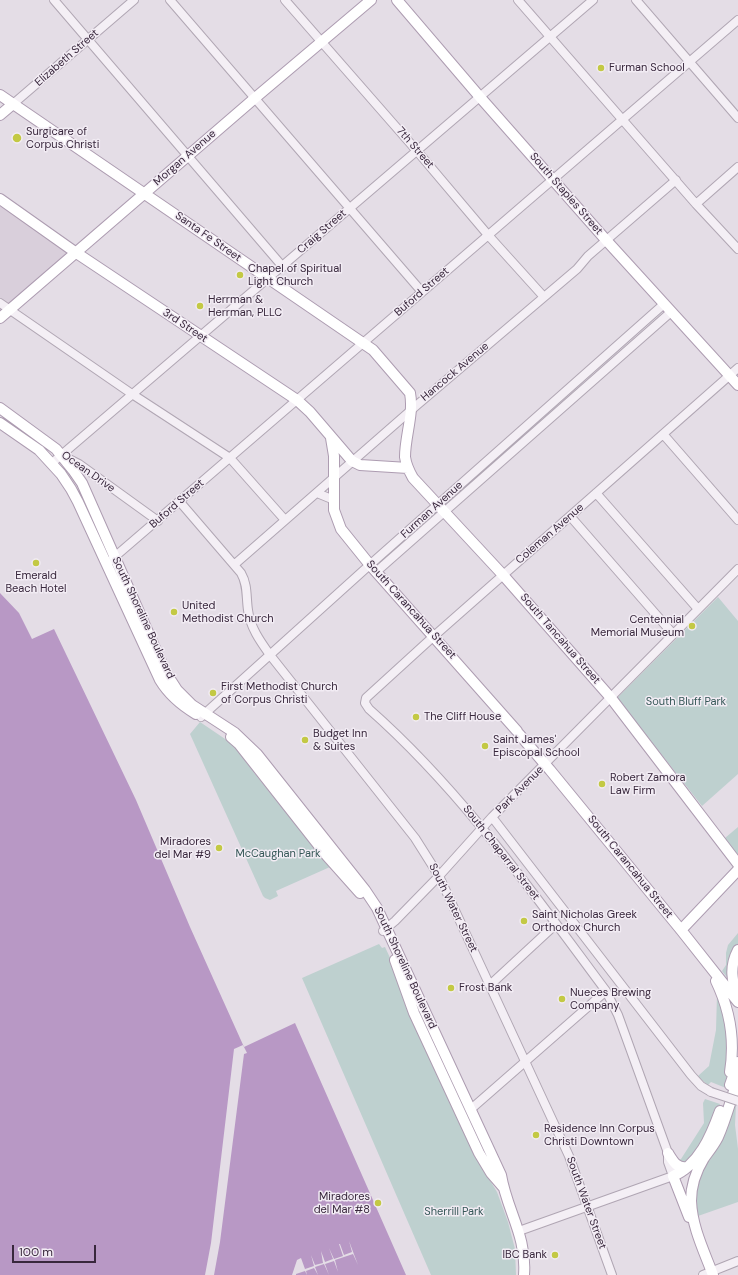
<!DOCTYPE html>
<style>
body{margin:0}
#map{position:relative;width:738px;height:1275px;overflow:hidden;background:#e4dde6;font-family:"DM Sans",sans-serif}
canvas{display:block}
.scale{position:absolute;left:12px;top:1245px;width:84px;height:18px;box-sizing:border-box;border:2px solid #38273c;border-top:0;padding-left:5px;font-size:12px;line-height:14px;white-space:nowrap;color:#38273c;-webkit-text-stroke:3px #f2ecf4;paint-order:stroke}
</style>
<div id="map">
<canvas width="738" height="1275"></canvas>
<div class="scale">100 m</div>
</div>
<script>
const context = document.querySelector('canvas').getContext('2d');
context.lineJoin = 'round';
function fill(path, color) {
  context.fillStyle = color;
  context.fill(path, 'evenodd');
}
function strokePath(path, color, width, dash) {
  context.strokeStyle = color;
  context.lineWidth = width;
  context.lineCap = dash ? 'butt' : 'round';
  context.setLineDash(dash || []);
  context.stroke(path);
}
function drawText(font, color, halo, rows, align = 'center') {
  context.font = font + ' "DM Sans",sans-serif';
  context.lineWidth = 3;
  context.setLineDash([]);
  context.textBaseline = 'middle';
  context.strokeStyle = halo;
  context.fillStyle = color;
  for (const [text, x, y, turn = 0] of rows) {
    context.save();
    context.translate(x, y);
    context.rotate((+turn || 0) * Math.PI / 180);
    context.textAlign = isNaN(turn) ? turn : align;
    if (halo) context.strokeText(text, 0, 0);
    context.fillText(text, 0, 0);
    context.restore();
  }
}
fill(new Path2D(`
 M0,206L68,252L0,312Z`), '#d9cfdb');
fill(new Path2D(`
 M718,597L738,621V774L702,806L617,698Z
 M200,722L234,745L255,774L330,867L276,891L278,896L270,900L265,898L263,896L190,734Z
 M738,827V855L725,838Z
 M738,933V947L729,980L722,971L726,965V953L728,945Z
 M379,944L382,948L385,947L392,962L409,1014L473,1152L497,1192L508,1222L515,1249L516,1275H431L302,978Z
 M719,994L730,1042L726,1088L711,1082L708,1085L703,1081L698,1076L709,1066L716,1030L717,995Z
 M705,1099L720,1104L713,1126L688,1163L676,1161L681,1159L704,1123L703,1103Z
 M733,1105L736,1106L735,1125L738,1149V1202L698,1216L694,1204L696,1185Z`), '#bed0cf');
fill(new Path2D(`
 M0,593L19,613L32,639L54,629L136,800L190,927L244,1047L295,1023L406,1275H0Z`), '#b898c5');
fill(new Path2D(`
 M243,1045L247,1053L244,1054L220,1242L214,1275H205L211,1243L234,1049Z
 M349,1241L358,1265L353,1254L344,1257L349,1269L344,1257L335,1260L338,1272L334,1261L325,1264L329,1275L324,1264L315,1267L318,1275L314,1268L306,1271L307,1275L305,1271L296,1274V1275H292L297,1260L301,1258L305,1269L314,1266L311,1255L315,1265L323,1263L321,1251L325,1262L333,1259L329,1248L334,1259L343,1256L339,1244H340L344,1255L352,1252Z`), '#e4dde6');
const minor = new Path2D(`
 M54,0L283,267
 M170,0L422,292
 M285,0L417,151L488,235L544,297
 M518,0L696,204L738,249
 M636,0L738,118
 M13,104L134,0
 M696,204L738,167
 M0,303L132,394L230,458L285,520
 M663,434L738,520
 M63,456L79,464L158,521
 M52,463L593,0
 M317,493L334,500
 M596,493L698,609
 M180,502L241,573C248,585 246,597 248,610C250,627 260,641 270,655L415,838L439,876L569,1156L612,1275
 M570,516L673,634
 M111,560L738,20
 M235,564L417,405L577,269L588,256L676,180
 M376,572L671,312
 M201,717L364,570L664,304
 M492,817L691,1075L701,1086L711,1092
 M383,931L395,921L439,876L492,817L738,569
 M490,985L556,924
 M471,1109L606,991
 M519,1231L673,1176L668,1162V1153L618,1015L606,991C533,893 462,791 369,709L365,703L366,698L434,636L738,368
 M703,1275L738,1261`);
const major = new Path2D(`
 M397,0L479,96L606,240L738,385
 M0,95L373,350L410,393C414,414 405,436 405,457C406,464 409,471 413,478L503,575L611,698L738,864
 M0,115L13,104
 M0,199L75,252L297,400L310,412L352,461L360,465L408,468
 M0,318L255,98L371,0
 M0,408L56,449L73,470L82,483L166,673L177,690L192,705L235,733L257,754L365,890L377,908L501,1175C507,1211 527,1236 524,1275
 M0,423L39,450L61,474L71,489L78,502L160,680C169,695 181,705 196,714
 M331,438L334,456V510L341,529L370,565L517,731
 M519,734L550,770L681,930L738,1002
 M231,737L239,744L327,856L360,893
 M681,930L738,870
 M738,950C729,967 732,981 738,998
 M395,960L414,1013L479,1153L491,1173L504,1188
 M716,981C730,1010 735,1041 730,1072
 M730,1085L738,1062
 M668,1153C673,1161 677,1169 687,1167
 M689,1217L673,1176C699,1165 711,1136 720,1111
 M713,1275C704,1251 692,1227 691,1201C691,1186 696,1171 704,1158C709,1151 714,1145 718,1137C726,1119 731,1099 738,1079`);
strokePath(minor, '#b0a6b3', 10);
strokePath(major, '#ad9cb1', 12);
strokePath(minor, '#f4eff5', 8);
strokePath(major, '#fff', 10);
const minorBridge = new Path2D(`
 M711,1092L738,1101`);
strokePath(minorBridge, '#b0a6b3', 10, []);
strokePath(minorBridge, '#f4eff5', 8);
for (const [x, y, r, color] of [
 [601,68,4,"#c3c944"],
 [17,138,5,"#c3c944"],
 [240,275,4,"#c3c944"],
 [200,306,4,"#c3c944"],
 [36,563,4,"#c3c944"],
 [174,612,4,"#c3c944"],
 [692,626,4,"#c3c944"],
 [213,693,4,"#c3c944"],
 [416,717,4,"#c3c944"],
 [305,740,4,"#c3c944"],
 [485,746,4,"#c3c944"],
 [602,784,4,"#c3c944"],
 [219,848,4,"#c3c944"],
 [524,921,4,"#c3c944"],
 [451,988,4,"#c3c944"],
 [562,999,4,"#c3c944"],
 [536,1135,4,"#c3c944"],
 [378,1203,4,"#c3c944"],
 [555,1255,4,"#c3c944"]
]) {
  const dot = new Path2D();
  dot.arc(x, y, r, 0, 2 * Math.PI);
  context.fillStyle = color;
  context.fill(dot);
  strokePath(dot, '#f2ecf4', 1.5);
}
drawText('11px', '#38273c', '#f2ecf4', [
 ["Elizabeth Street",67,58,-41],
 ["7th Street",415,148,49],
 ["Morgan Avenue",185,158,-41],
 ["South Staples Street",566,194,49],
 ["Craig Street",322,232,-41],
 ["Santa Fe Street",208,237,35],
 ["Buford Street",422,292,-41],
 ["3rd Street",185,326,34],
 ["Hancock Avenue",455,372,-40],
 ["Ocean Drive",88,472,35],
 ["Buford Street",177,504,-41],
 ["Furman Avenue",432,510,-42],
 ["Coleman Avenue",550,534,-41],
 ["South Carancahua Street",411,610,48],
 ["South Shoreline Boulevard",143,618,65],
 ["South Tancahua Street",560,639,49],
 ["Park Avenue",520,790,-45],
 ["South Chaparral Street",501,853,52],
 ["South Carancahua Street",630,867,51],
 ["South Water Street",453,908,64],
 ["South Shoreline Boulevard",405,968,65],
 ["South Water Street",586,1203,70]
]);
drawText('11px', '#38273c', '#f2ecf4', [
 ["Furman School",609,68],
 ["Surgicare of",26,132],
 ["Corpus Christi",26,145],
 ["Chapel of Spiritual",248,269],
 ["Light Church",248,282],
 ["Herrman &",208,300],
 ["Herrman, PLLC",208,313],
 ["Emerald",36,576,"center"],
 ["Beach Hotel",36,589,"center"],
 ["United",182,606],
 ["Methodist Church",182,619],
 ["Centennial",684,620,"right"],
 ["Memorial Museum",684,633,"right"],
 ["First Methodist Church",221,687],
 ["of Corpus Christi",221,700],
 ["The Cliff House",424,717],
 ["Budget Inn",313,734],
 ["& Suites",313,747],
 ["Saint James'",493,740],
 ["Episcopal School",493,753],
 ["Robert Zamora",610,778],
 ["Law Firm",610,791],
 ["Miradores",211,842,"right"],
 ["del Mar #9",211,855,"right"],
 ["Saint Nicholas Greek",532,915],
 ["Orthodox Church",532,928],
 ["Frost Bank",459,988],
 ["Nueces Brewing",570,993],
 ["Company",570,1006],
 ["Residence Inn Corpus",544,1129],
 ["Christi Downtown",544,1142],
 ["Miradores",370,1197,"right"],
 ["del Mar #8",370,1210,"right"],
 ["IBC Bank",547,1255,"right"]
], 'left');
drawText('11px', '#355757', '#f2ecf4', [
 ["South Bluff Park",686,702],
 ["McCaughan Park",278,854],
 ["Sherrill Park",454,1212]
]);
</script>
